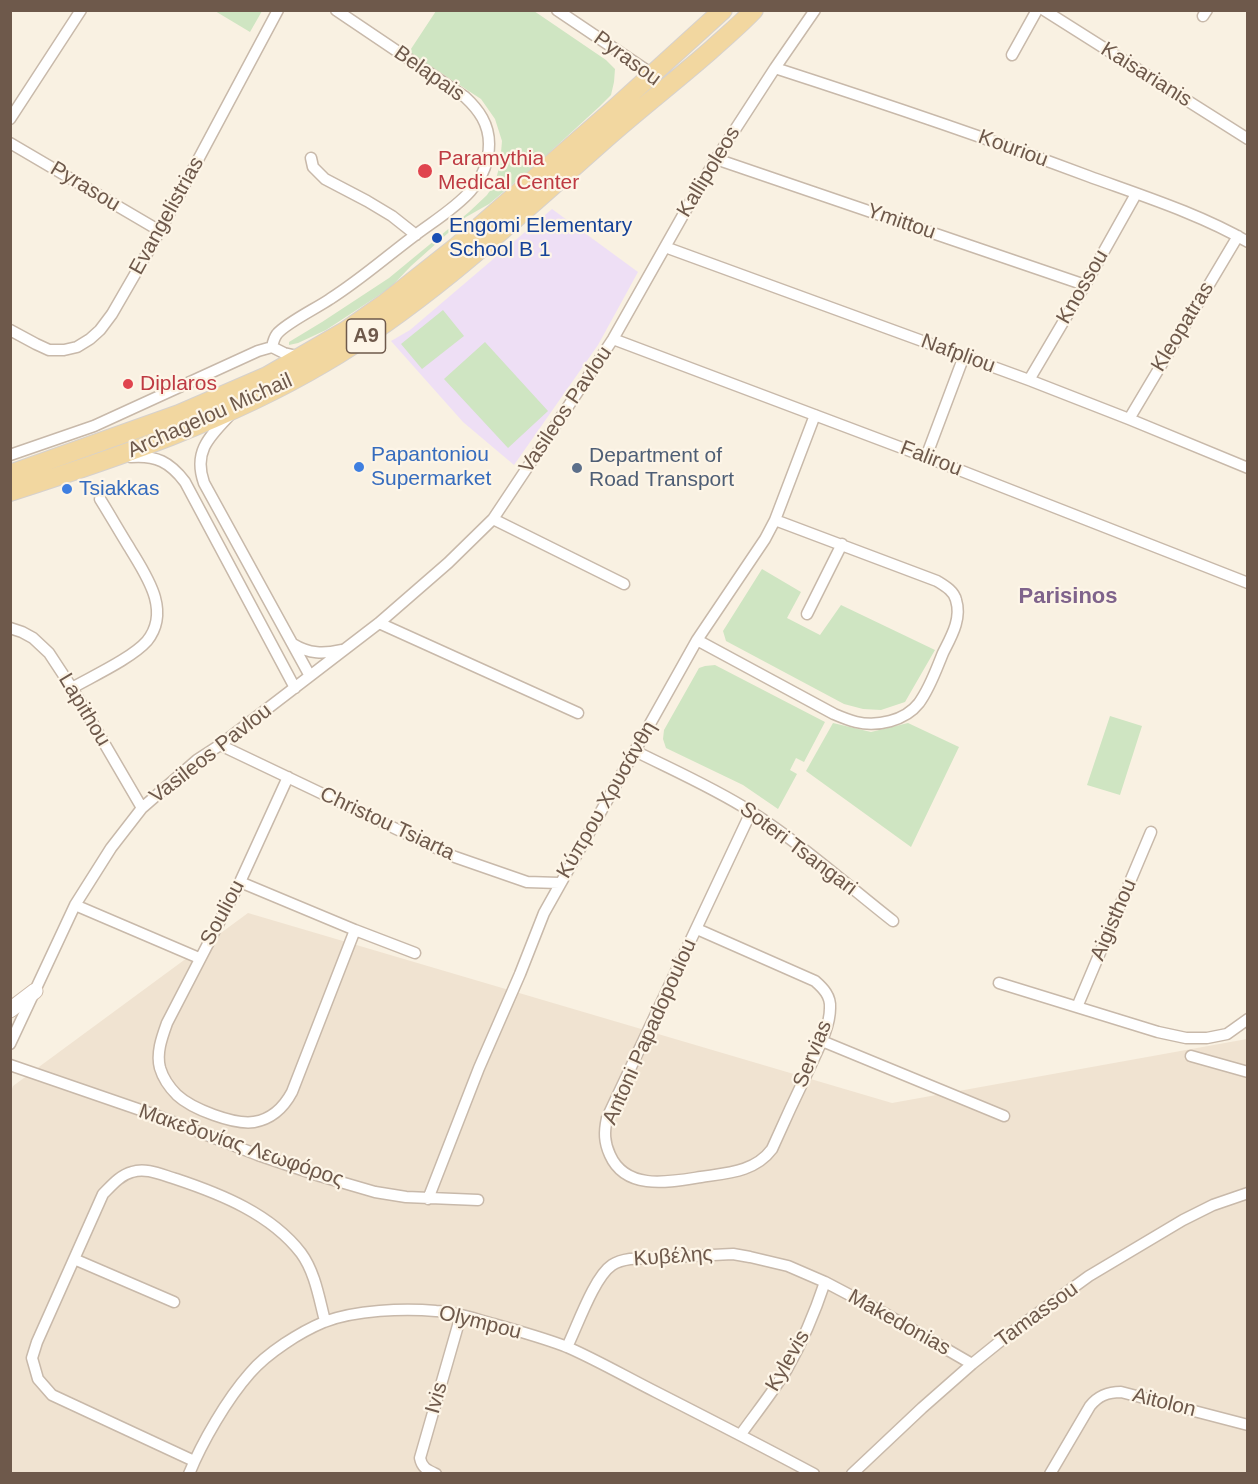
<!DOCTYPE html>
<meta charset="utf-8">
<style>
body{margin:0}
#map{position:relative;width:1258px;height:1484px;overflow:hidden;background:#f9f1e2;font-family:Arial,sans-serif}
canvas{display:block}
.frame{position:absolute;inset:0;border:12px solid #6e594b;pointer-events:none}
</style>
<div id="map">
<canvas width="1258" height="1484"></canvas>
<div class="frame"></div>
</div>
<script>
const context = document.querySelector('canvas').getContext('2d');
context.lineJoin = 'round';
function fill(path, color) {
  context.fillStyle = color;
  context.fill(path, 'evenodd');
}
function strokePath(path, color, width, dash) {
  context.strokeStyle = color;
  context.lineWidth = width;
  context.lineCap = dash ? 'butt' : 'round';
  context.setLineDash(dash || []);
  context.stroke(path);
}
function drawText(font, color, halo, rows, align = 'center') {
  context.font = font + ' Arial,sans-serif';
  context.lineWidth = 4.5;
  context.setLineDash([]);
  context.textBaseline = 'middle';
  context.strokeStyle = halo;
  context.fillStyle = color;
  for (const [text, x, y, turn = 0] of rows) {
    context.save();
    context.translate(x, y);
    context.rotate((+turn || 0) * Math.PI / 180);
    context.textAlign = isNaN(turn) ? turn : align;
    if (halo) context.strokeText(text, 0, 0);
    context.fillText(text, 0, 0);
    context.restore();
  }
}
fill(new Path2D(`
 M248,913L892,1103L1247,1039V1473L11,1474V1092L13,1086Z`), '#f0e3d1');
fill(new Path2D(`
 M552,209L638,272L598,345L514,465L463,422L391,341L410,330Z`), '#eedff5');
fill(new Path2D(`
 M215,11H262L250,32Z
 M436,11H534L606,60L615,69L614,82L611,95L599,107L538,163L489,204L466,217L411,266L390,288L326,330L298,343L289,345V342L322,322L389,278L469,212L487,195L495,183L500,164L502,141L495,119L481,99L409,52Z
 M443,310L464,336L422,369L401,344Z
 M485,342L548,411L508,448L444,379Z
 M762,569L801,592L787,618L820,635L841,605L935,650L905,702L881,710L863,709L844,704L726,641L723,631Z
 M715,665L825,722L804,762L796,758L790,770L797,774L778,809L743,785L666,748L663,739L664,730L699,668L705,666Z
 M1110,716L1142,726L1120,795L1087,785Z
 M833,723L871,732L908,723L959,747L911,847L806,771Z`), '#cfe5c2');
const minor = new Path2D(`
 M557,10L652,74L656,78
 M1044,10L1248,139
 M1203,16L1207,10
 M1012,55L1037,10
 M775,68C880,102 984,137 1088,176C1140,195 1200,214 1248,242
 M10,119L81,10
 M10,143L160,231
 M311,158L313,167L325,179L367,201L392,216L416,235
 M716,159L1085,285
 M665,247L1029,380L1129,419L1248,468
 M10,330L36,344L49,350H64L77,347L90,339L100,330L112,314L160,231L278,10
 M613,339L926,457L1248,583
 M272,347C273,342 274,338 277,334C286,323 317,308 330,299C360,280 386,257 414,236C447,211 489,190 489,144C489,124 479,110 465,97L336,10
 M1029,380L1085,285L1136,194
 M229,416C209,437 193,452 204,483L310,676
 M1129,419L1238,236
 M10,455L94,426L258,351L272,347L284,353L301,357
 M131,457C156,455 170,462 185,482L295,688
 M926,457L964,356
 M493,519L624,584
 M807,614L842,544
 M379,623L578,713
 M10,628L22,632L33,638L49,653L72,688L142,808
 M697,640L834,714C841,717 848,720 856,722C877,727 905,721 919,703C930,688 936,670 943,653C951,637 962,619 956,600C954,591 945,586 937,581L775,520
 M293,644C309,654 324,654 341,650
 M72,688C93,676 132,658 147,641C172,610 145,574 129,547C119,531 110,515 100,499
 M220,745L455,857L527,882L559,883
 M635,751C673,770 714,788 750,811C800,843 846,884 893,921
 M288,777L240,882L167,1023C162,1037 156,1053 160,1068C163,1078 170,1088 177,1095C192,1109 234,1125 254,1122C272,1119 284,1107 292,1092L355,930
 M240,882L355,930L415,953
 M75,905L199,958
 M697,929L815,981C823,988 831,996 830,1008C830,1028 817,1051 809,1069C796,1096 784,1122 772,1149C755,1172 727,1173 701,1177C669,1182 626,1191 610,1155C604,1142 604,1132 607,1118L751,812
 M999,983L1158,1032L1186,1038H1207L1227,1034L1248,1019
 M1077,1007L1151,832
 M822,1041L1004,1116
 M10,1044L75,905L111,848L142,808L197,760L220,745L379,623L448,563L493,519L613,339L691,201L716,159L775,68L815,10
 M1191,1056L1248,1072
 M10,1065L158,1116L258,1155L320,1176L375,1192L406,1197L478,1200
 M428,1199L479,1068L520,974L544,913L697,640L765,539L775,520L815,415
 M74,1259L174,1302
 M567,1347C577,1327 594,1277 612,1265C618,1261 623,1260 630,1259L733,1254L750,1257L788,1266L825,1282L882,1312L972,1364
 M741,1434C756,1413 773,1392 787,1369C803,1341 815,1312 825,1282
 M194,1461L52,1395L38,1379L32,1358L37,1342L103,1194C111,1186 120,1175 132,1172C146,1167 162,1175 176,1179C221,1194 271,1214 301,1253C315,1272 319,1298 325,1321
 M189,1474C202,1442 227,1399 250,1373C267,1353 300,1332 324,1322C355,1310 404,1308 436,1311C456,1312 475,1319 494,1324C518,1331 544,1338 567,1347C597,1360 628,1378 656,1392C709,1419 762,1446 814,1474
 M436,1474C427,1470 422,1468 420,1458L461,1315
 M852,1474L922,1408L972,1364L1008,1335L1089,1276L1183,1220L1213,1205L1248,1193
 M1050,1474L1090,1406C1098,1396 1107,1392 1121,1392L1248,1425`);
const secondary = new Path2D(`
 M10,1010L35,991`);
const primary = new Path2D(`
 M10,474L179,414L267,376L345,331L385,303L457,246L614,109L723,10
 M10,492C118,457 226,421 324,363C429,301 519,215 610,135C643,106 678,79 711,50C725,37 740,25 754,10`);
strokePath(minor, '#c8b9aa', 13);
strokePath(secondary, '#cebbaa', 17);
strokePath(primary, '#d6d1cd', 20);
strokePath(minor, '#fff', 10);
strokePath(secondary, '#fff', 15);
strokePath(primary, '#f2d7a0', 18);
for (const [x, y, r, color] of [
 [425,171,8,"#e0444e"],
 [437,238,6,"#1a4fb4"],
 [128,384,6,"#e0444e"],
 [359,467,6,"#3f7fe0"],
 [577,468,6,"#5c6f8a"],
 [67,489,6,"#3f7fe0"]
]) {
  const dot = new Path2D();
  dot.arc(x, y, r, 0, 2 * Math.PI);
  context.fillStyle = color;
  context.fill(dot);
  strokePath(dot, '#fdf5e7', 2);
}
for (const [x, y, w] of [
 [366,336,39]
]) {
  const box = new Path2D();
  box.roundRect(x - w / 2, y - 17, w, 34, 4.5);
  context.fillStyle = '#fdf5e7';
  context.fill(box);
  strokePath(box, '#6e594b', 1.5);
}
drawText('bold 20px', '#6e594b', null, [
 ["A9",366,336]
]);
drawText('21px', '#6e594b', '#fdf5e7', [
 ["Pyrasou",627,59,36],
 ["Belapais",429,74,35],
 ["Kaisarianis",1146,75,32],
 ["Kouriou",1013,149,20],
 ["Kallipoleos",709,172,-59],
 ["Pyrasou",85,187,31],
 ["Evangelistrias",167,216,-61],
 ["Ymittou",901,222,19],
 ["Knossou",1083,287,-60],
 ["Kleopatras",1183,327,-59],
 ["Nafpliou",958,354,20],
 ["Vasileos Pavlou",566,410,-56],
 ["Archagelou Michail",210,416,-24],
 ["Falirou",931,459,21],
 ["Lapithou",84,710,59],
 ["Vasileos Pavlou",211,754,-38],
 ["Κύπρου Χρυσάνθη",607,800,-60],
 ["Christou Tsiarta",387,824,25],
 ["Soteri Tsangari",798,849,37],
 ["Souliou",223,913,-62],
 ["Aigisthou",1114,920,-67],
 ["Antoni Papadopoulou",650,1032,-66],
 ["Servias",813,1054,-68],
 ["Μακεδονίας Λεωφόρος",241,1146,19],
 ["Κυβέλης",673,1257,-4],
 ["Tamassou",1037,1315,-36],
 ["Olympou",480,1323,14],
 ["Makedonias",899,1323,29],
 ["Kylevis",788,1361,-60],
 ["Ivis",437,1398,-74],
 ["Aitolon",1164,1403,14]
]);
drawText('21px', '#be3a42', '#fdf5e7', [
 ["Paramythia",438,159],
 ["Medical Center",438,183],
 ["Diplaros",140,384]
], 'left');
drawText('21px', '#164399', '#fdf5e7', [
 ["Engomi Elementary",449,226],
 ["School B 1",449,250]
], 'left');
drawText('21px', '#366cbe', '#fdf5e7', [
 ["Papantoniou",371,455],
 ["Supermarket",371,479],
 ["Tsiakkas",79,489]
], 'left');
drawText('21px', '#4e5e75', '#fdf5e7', [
 ["Department of",589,456],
 ["Road Transport",589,480]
], 'left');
drawText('bold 22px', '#7f638b', '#fdf5e7', [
 ["Parisinos",1068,597]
]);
</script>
